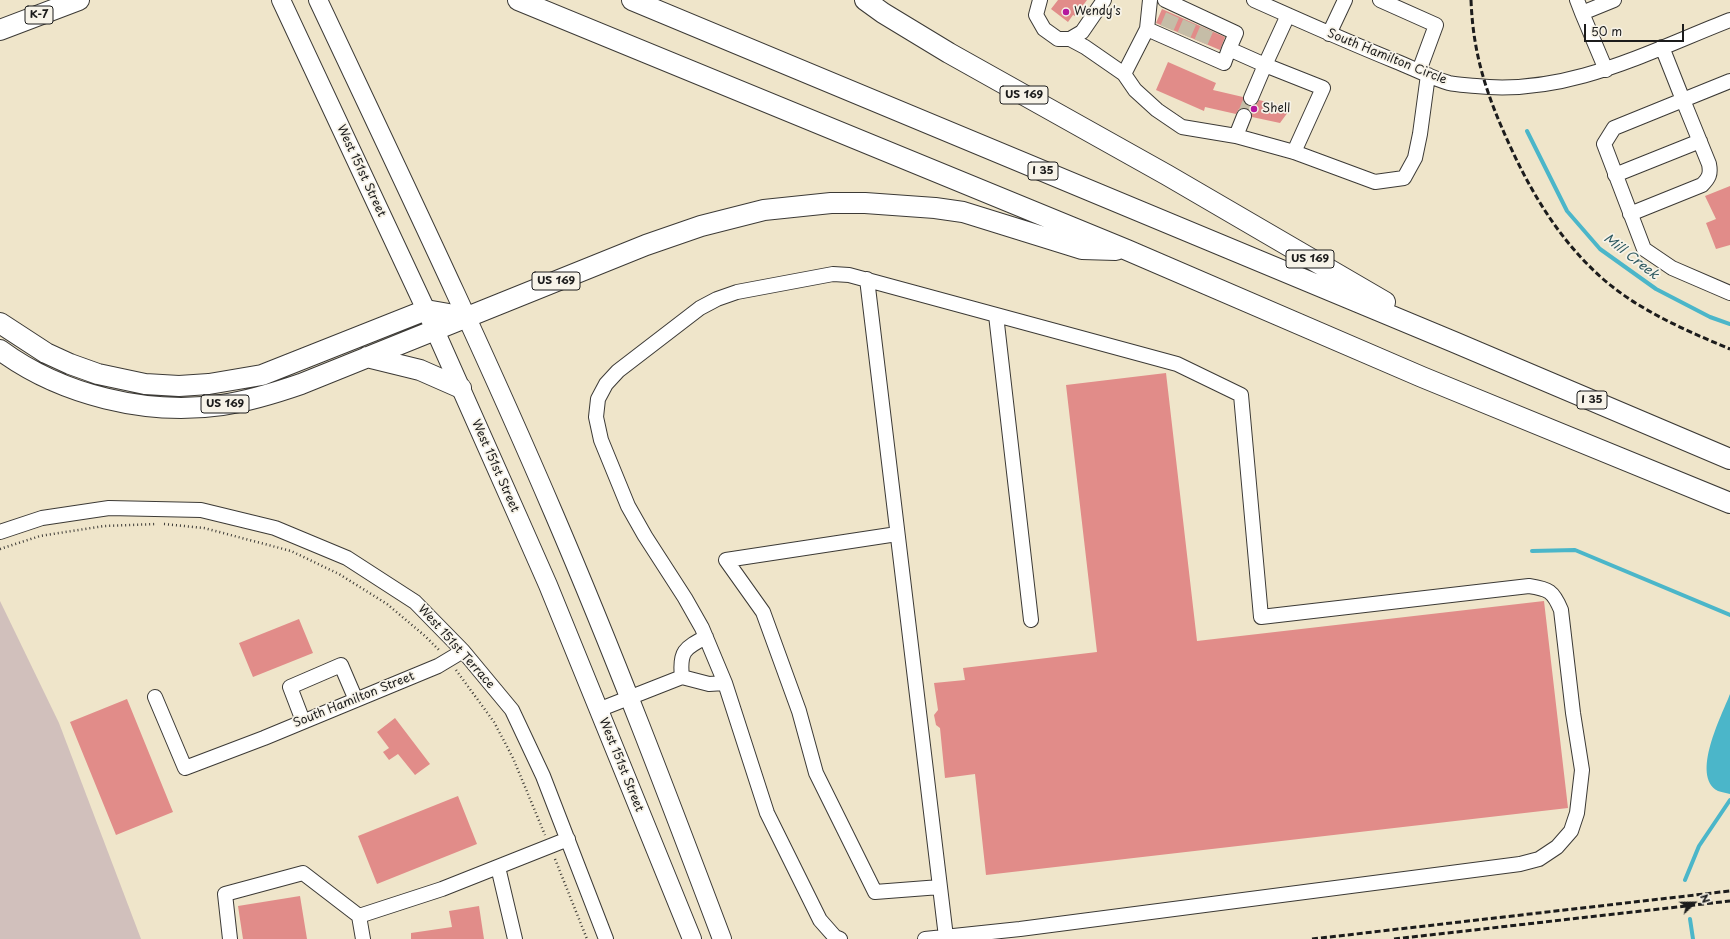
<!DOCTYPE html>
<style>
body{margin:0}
#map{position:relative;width:1730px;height:939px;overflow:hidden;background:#efe5ca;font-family:"Playpen Sans",sans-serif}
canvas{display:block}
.north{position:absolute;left:1674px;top:883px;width:40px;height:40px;-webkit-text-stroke:3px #f7f3e8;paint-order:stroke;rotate:68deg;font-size:11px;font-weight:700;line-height:16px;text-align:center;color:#1c1c1c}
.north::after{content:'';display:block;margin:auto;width:14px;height:18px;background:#1c1c1c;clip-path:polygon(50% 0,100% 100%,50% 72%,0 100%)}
.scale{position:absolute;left:1584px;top:24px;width:100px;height:18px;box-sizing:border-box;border:2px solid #1c1c1c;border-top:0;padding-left:5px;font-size:12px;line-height:14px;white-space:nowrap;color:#1c1c1c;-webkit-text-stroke:3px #f7f3e8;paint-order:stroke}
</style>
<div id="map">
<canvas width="1730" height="939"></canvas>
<div class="north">N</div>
<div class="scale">50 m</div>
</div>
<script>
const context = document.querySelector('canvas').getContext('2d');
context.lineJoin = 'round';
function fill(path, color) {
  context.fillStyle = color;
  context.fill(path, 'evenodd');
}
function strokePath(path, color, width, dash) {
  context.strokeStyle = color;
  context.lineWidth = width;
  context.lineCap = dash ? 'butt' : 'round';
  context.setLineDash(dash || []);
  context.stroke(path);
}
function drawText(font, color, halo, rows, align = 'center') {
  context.font = font + ' "Playpen Sans",sans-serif';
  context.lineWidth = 3.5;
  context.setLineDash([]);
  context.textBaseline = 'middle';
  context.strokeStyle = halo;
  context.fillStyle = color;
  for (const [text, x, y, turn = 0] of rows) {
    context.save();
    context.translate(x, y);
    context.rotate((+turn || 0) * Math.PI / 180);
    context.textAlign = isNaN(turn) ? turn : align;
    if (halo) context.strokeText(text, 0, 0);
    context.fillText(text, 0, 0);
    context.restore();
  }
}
fill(new Path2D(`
 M0,601L59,723L141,939H0Z`), '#d1c0bc');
fill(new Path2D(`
 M1730,694V794C1726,793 1721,792 1718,791C1690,776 1722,715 1730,694Z`), '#4bb6c9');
strokePath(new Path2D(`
 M1527,131L1567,211L1600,249L1656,289L1710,317L1730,324
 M1532,551L1575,550L1730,615
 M1685,880L1699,846L1730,800
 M1690,919L1693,939`), '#4bb6c9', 4);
fill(new Path2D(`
 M1058,0H1087L1075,16L1073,15L1068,22L1051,9Z
 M1162,9L1225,37L1220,50L1156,23Z
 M1168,62L1216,83L1213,90L1243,97L1244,103L1248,106L1256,105L1259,100L1291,108L1280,123L1252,117L1251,111L1247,108L1239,109L1236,114L1205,107L1204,111L1156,90Z
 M1730,186V245L1716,249L1706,223L1716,219L1705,196Z
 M1166,373L1197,641L1544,601L1568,808L986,875L975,774L945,778L940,728L936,725L934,715L938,710L934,683L965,680L963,668L1097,652L1066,385Z
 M299,619L313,653L253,677L239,643Z
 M127,699L173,812L116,835L70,722Z
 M395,718L430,764L415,775L398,754L389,760L383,752L389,748L377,732Z
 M458,796L477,844L377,884L358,836Z
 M300,896L307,939H243L238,906Z
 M479,906L484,939H411V933L452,927L449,911Z`), '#e18c89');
strokePath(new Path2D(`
 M1167,28L1173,14
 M1184,35L1190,21
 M1201,42L1207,28
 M1244,116L1251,98`), '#c5bda7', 14, [14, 7]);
const minor = new Path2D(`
 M1040,0L1036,15L1044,29L1058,39H1070L1082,32L1104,0
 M1150,0L1147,29L1124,74L1135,90L1157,110L1182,127L1236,136L1294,152L1375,182L1404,178L1415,158L1420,134L1428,75
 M1165,0L1236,33L1229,49L1265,65L1288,15
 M1254,0C1301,21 1348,42 1395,61C1413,68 1431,78 1449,83C1457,85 1467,85 1476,86C1567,96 1648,52 1730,20
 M1380,0L1436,25L1419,71
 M1577,0L1582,13L1614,0
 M1582,13L1606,70
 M1147,29L1224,63L1229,49
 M1329,34L1345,0
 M1070,39L1085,47L1124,74
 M1662,47L1683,100L1614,128L1604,144L1644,249L1672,268L1730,293
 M1251,98L1265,65L1323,88L1294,152
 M1236,136L1244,116
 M1615,175L1700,141
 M1630,214L1702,185C1709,178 1711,174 1709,164L1683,100L1730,81
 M867,279L946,937
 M996,315L1031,620
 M0,532L42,518L109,508L201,510L275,528L347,558L415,602L463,651L512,710L543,776L606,939
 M897,534L726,560L763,612L799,711L816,773L875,892L940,887
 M682,677C679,651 685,648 706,637
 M155,697L185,768L264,738L438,666L463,651
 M598,710L682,677L709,684L725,683
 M303,721L290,687L341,665L356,700
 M498,867L515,939
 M359,916L442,889L568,839
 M230,939L225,894L303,873L359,916L363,939
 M840,939L835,937L820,920L767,813L725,683L702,628L685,598L645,536L628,506L601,440L596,417L598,399L606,384L618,371L700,308L717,299L737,292L833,274L849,275L1177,364L1241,395L1261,617L1529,586C1549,589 1553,591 1561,610L1573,713L1582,770L1577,813L1571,831L1557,847L1539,859L1520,864L1020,929L925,939`);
const major = new Path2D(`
 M281,0L426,310L518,517L548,585L692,939
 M318,0C398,170 480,341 554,514C614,654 668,796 722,939`);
const highway = new Path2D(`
 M518,0L1127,250L1422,377L1730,503
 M632,0L1454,342L1730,459
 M865,0L883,13L949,53L1167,175L1385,302
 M0,30L79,0
 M0,323L46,353L70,364L98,374L145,384L179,386L209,384L262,375L426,310L466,317
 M0,350C61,395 147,416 222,405C249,401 275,393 301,384L646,245L701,226L764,210L831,203H865L935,208L963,212L1082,249L1116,250
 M367,357L420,370L461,388`);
strokePath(minor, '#3c3a36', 16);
strokePath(major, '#3c3a36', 20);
strokePath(highway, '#3c3a36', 22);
strokePath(new Path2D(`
 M164,524L204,528L291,551L339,574L387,604L425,636L440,651
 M0,549L40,536L104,526L157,524
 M456,670L494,722L513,758L545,835
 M555,859L587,939`), '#3c3a36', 2.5, [1, 3]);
strokePath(minor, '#fff', 14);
strokePath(major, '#fff', 18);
strokePath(highway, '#fff', 20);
strokePath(new Path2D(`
 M1471,0C1473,55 1487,96 1510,146C1533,196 1561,242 1603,279C1640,311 1685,330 1730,349
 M1312,939L1730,891
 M1394,939L1730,901`), '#1c1c1c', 3, [6, 3]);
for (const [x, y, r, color] of [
 [1066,12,4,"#b5179e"],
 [1254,109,4,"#b5179e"]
]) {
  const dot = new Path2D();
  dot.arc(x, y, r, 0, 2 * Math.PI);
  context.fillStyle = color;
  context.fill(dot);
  strokePath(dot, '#f7f3e8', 1.5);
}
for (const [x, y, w] of [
 [39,15,28],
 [1024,95,48],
 [1043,171,30],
 [1310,259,48],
 [556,281,48],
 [1592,400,30],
 [225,404,48]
]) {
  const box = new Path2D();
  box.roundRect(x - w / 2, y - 9, w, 18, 3);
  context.fillStyle = '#f7f3e8';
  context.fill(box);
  strokePath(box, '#1c1c1c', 1);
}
drawText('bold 11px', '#1c1c1c', null, [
 ["K-7",39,15],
 ["US 169",1024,95],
 ["I 35",1043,171],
 ["US 169",1310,259],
 ["US 169",556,281],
 ["I 35",1592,400],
 ["US 169",225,404]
]);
drawText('12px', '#1c1c1c', '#f7f3e8', [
 ["Wendy's",1074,12],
 ["Shell",1262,109]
], 'left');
drawText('12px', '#1c1c1c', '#f7f3e8', [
 ["South Hamilton Circle",1387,57,22],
 ["West 151st Street",361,171,65],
 ["West 151st Street",495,466,66],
 ["West 151st Terrace",456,647,48],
 ["South Hamilton Street",354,700,-22],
 ["West 151st Street",621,765,68]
]);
drawText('italic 13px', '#2f5a61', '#f7f3e8', [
 ["Mill Creek",1631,257,38]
]);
</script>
